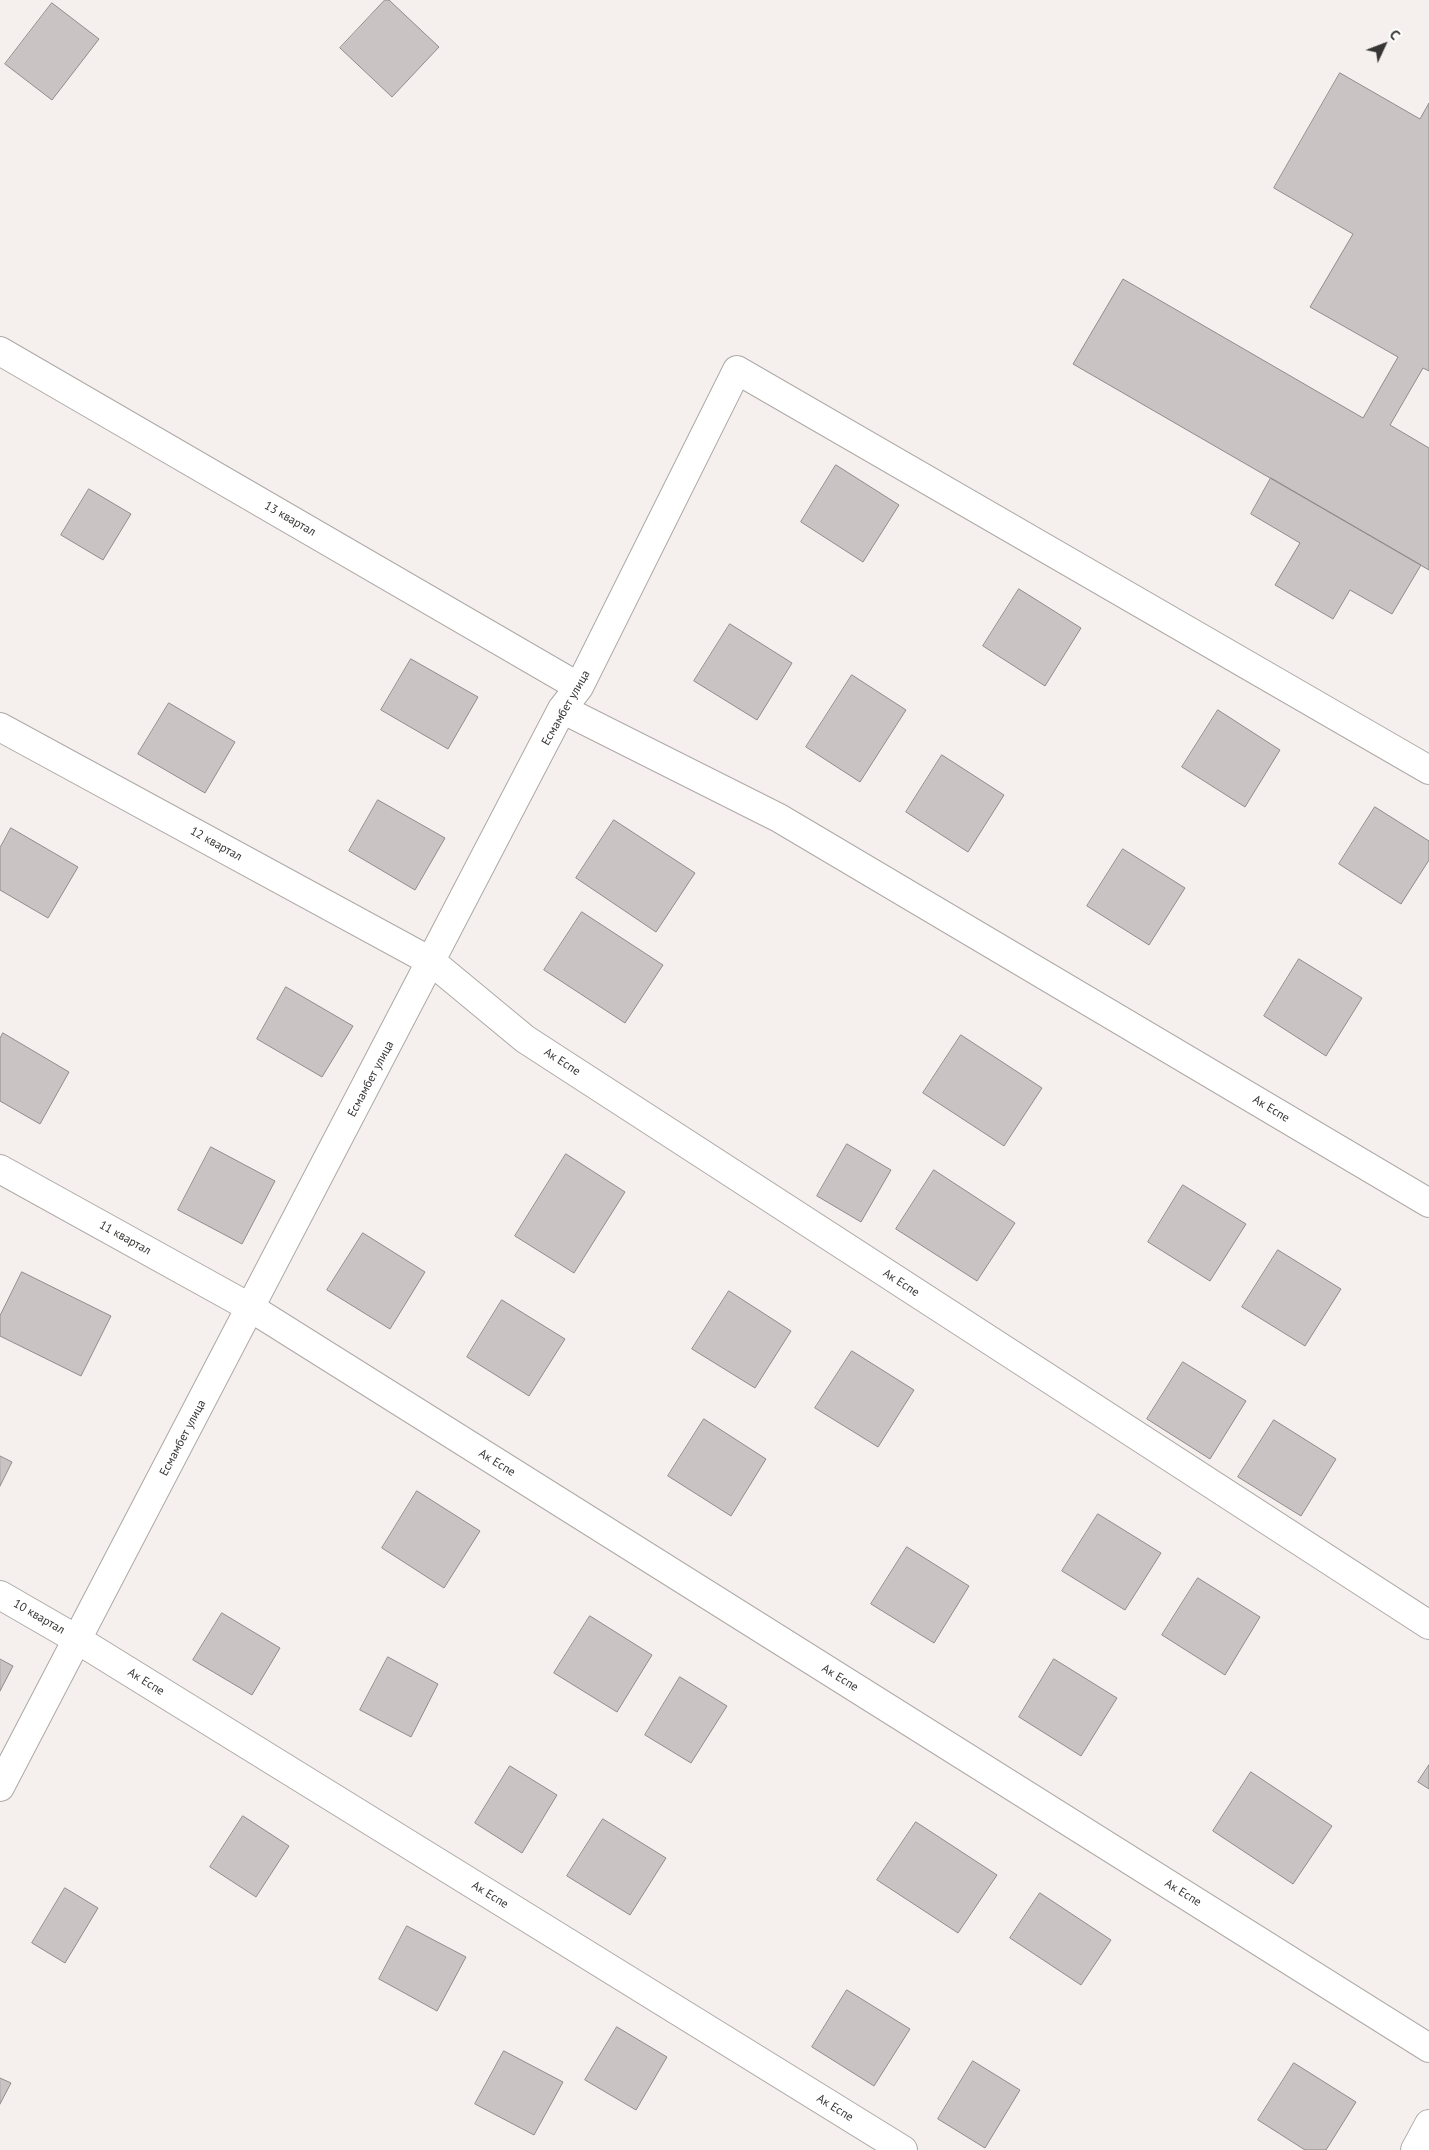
<!DOCTYPE html>
<meta charset="utf-8">
<style>
body{margin:0}
#map{position:relative;width:1429px;height:2150px;overflow:hidden;background:#f5f0ed;font-family:"PT Sans",sans-serif}
canvas{display:block}
.north{position:absolute;left:1359px;top:20px;width:50px;height:50px;-webkit-text-stroke:4px #fff;paint-order:stroke;rotate:47deg;font-size:14px;font-weight:700;line-height:20px;text-align:center;color:#373533}
.north::after{content:'';display:block;margin:auto;width:18px;height:22px;background:#373533;clip-path:polygon(50% 0,100% 100%,50% 72%,0 100%)}
</style>
<div id="map">
<canvas width="1429" height="2150"></canvas>
<div class="north">С</div>
</div>
<script>
const context = document.querySelector('canvas').getContext('2d');
context.lineJoin = 'round';
function fill(path, color) {
  context.fillStyle = color;
  context.fill(path, 'evenodd');
}
function strokePath(path, color, width, dash) {
  context.strokeStyle = color;
  context.lineWidth = width;
  context.lineCap = dash ? 'butt' : 'round';
  context.setLineDash(dash || []);
  context.stroke(path);
}
function drawText(font, color, halo, rows, align = 'center') {
  context.font = font + ' "PT Sans",sans-serif';
  context.lineWidth = 5;
  context.setLineDash([]);
  context.textBaseline = 'middle';
  context.strokeStyle = halo;
  context.fillStyle = color;
  for (const [text, x, y, turn = 0] of rows) {
    context.save();
    context.translate(x, y);
    context.rotate((+turn || 0) * Math.PI / 180);
    context.textAlign = isNaN(turn) ? turn : align;
    if (halo) context.strokeText(text, 0, 0);
    context.fillText(text, 0, 0);
    context.restore();
  }
}
const building = new Path2D(`
 M385,0H389L439,47L392,97L340,48Z
 M52,3L99,39L52,100L5,64Z
 M1340,73L1420,119L1429,103V371L1423,368L1390,425L1429,448V570L1073,364L1123,279L1363,418L1398,357L1310,307L1353,234L1274,188Z
 M836,465L899,505L863,562L801,522Z
 M1271,478L1421,565L1392,614L1350,590L1333,619L1275,585L1300,543L1251,514Z
 M89,489L131,514L103,560L61,535Z
 M1019,589L1081,628L1045,686L983,646Z
 M730,624L792,663L757,720L694,681Z
 M411,659L478,697L448,749L381,710Z
 M852,675L906,710L860,782L806,747Z
 M169,703L235,742L205,793L138,754Z
 M1218,710L1280,750L1245,807L1182,767Z
 M942,755L1004,795L968,852L906,812Z
 M378,800L445,838L415,890L349,851Z
 M1375,807L1429,841V860L1401,904L1339,864Z
 M614,820L695,873L656,932L576,878Z
 M11,828L78,867L48,918L0,890V848Z
 M1123,849L1185,888L1149,945L1087,906Z
 M582,912L663,965L625,1023L544,970Z
 M1299,959L1362,998L1326,1056L1264,1016Z
 M286,987L353,1026L322,1077L257,1039Z
 M3,1033L69,1072L40,1124L0,1101V1039Z
 M961,1035L1042,1088L1004,1146L923,1093Z
 M847,1144L891,1170L861,1222L817,1196Z
 M211,1147L275,1181L242,1244L178,1210Z
 M566,1154L625,1192L574,1273L515,1236Z
 M934,1170L1015,1223L977,1281L896,1229Z
 M1183,1185L1246,1224L1210,1281L1148,1242Z
 M363,1233L425,1272L390,1329L327,1290Z
 M1278,1250L1341,1289L1305,1346L1242,1307Z
 M22,1272L111,1316L81,1376L0,1336V1316Z
 M729,1291L791,1331L755,1388L692,1349Z
 M502,1300L565,1339L529,1396L467,1357Z
 M852,1351L914,1390L878,1447L815,1408Z
 M1183,1362L1246,1401L1210,1459L1147,1419Z
 M704,1419L766,1459L731,1516L668,1476Z
 M1274,1420L1336,1459L1301,1516L1238,1477Z
 M0,1456L12,1462L0,1486Z
 M417,1491L480,1531L444,1588L382,1548Z
 M1098,1514L1161,1553L1125,1610L1062,1571Z
 M907,1547L969,1586L934,1643L871,1604Z
 M1198,1578L1260,1617L1225,1675L1162,1635Z
 M222,1613L280,1648L252,1695L193,1660Z
 M590,1616L652,1655L617,1712L554,1673Z
 M388,1657L438,1684L411,1737L360,1710Z
 M0,1659L13,1666L0,1691Z
 M1054,1659L1117,1698L1081,1756L1019,1717Z
 M680,1677L727,1706L691,1763L645,1735Z
 M1429,1765V1789L1418,1782Z
 M510,1766L557,1795L522,1853L475,1823Z
 M1251,1772L1332,1826L1293,1884L1213,1831Z
 M243,1816L289,1846L256,1897L210,1867Z
 M603,1819L666,1858L630,1915L567,1876Z
 M916,1822L997,1875L958,1933L877,1880Z
 M65,1888L98,1908L65,1963L32,1943Z
 M1040,1893L1111,1940L1081,1985L1010,1938Z
 M407,1926L466,1957L437,2011L379,1979Z
 M847,1990L910,2029L874,2086L812,2047Z
 M617,2027L667,2057L636,2110L585,2080Z
 M504,2051L563,2082L534,2135L475,2104Z
 M973,2061L1020,2090L985,2148L938,2119Z
 M1294,2063L1356,2102L1326,2150H1305L1258,2120Z
 M0,2078L11,2083L0,2104Z`);
fill(building, '#c9c3c3');
strokePath(building, '#918b8b', 1);
const minor = new Path2D(`
 M0,351L579,687
 M562,709L779,818L1429,1203
 M0,727L432,962L525,1039L1429,1625
 M0,1169L251,1308L1429,2048
 M0,1595L78,1640L903,2150
 M0,1787L562,709L579,687L737,370L1429,770
 M1415,2150L1429,2124`);
strokePath(minor, '#aea9a6', 30);
strokePath(minor, '#fff', 28);
drawText('12px', '#373533', '#fff', [
 ["13 квартал",290,519,30],
 ["Есмамбет улица",566,708,-60],
 ["12 квартал",216,844,29],
 ["Ак Еспе",562,1062,33],
 ["Есмамбет улица",371,1079,-62],
 ["Ак Еспе",1271,1109,31],
 ["11 квартал",125,1238,29],
 ["Ак Еспе",901,1283,33],
 ["Есмамбет улица",183,1438,-62],
 ["Ак Еспе",497,1463,32],
 ["10 квартал",39,1617,30],
 ["Ак Еспе",840,1678,32],
 ["Ак Еспе",146,1682,32],
 ["Ак Еспе",1183,1893,32],
 ["Ак Еспе",490,1895,32],
 ["Ак Еспе",835,2108,32]
]);
</script>
